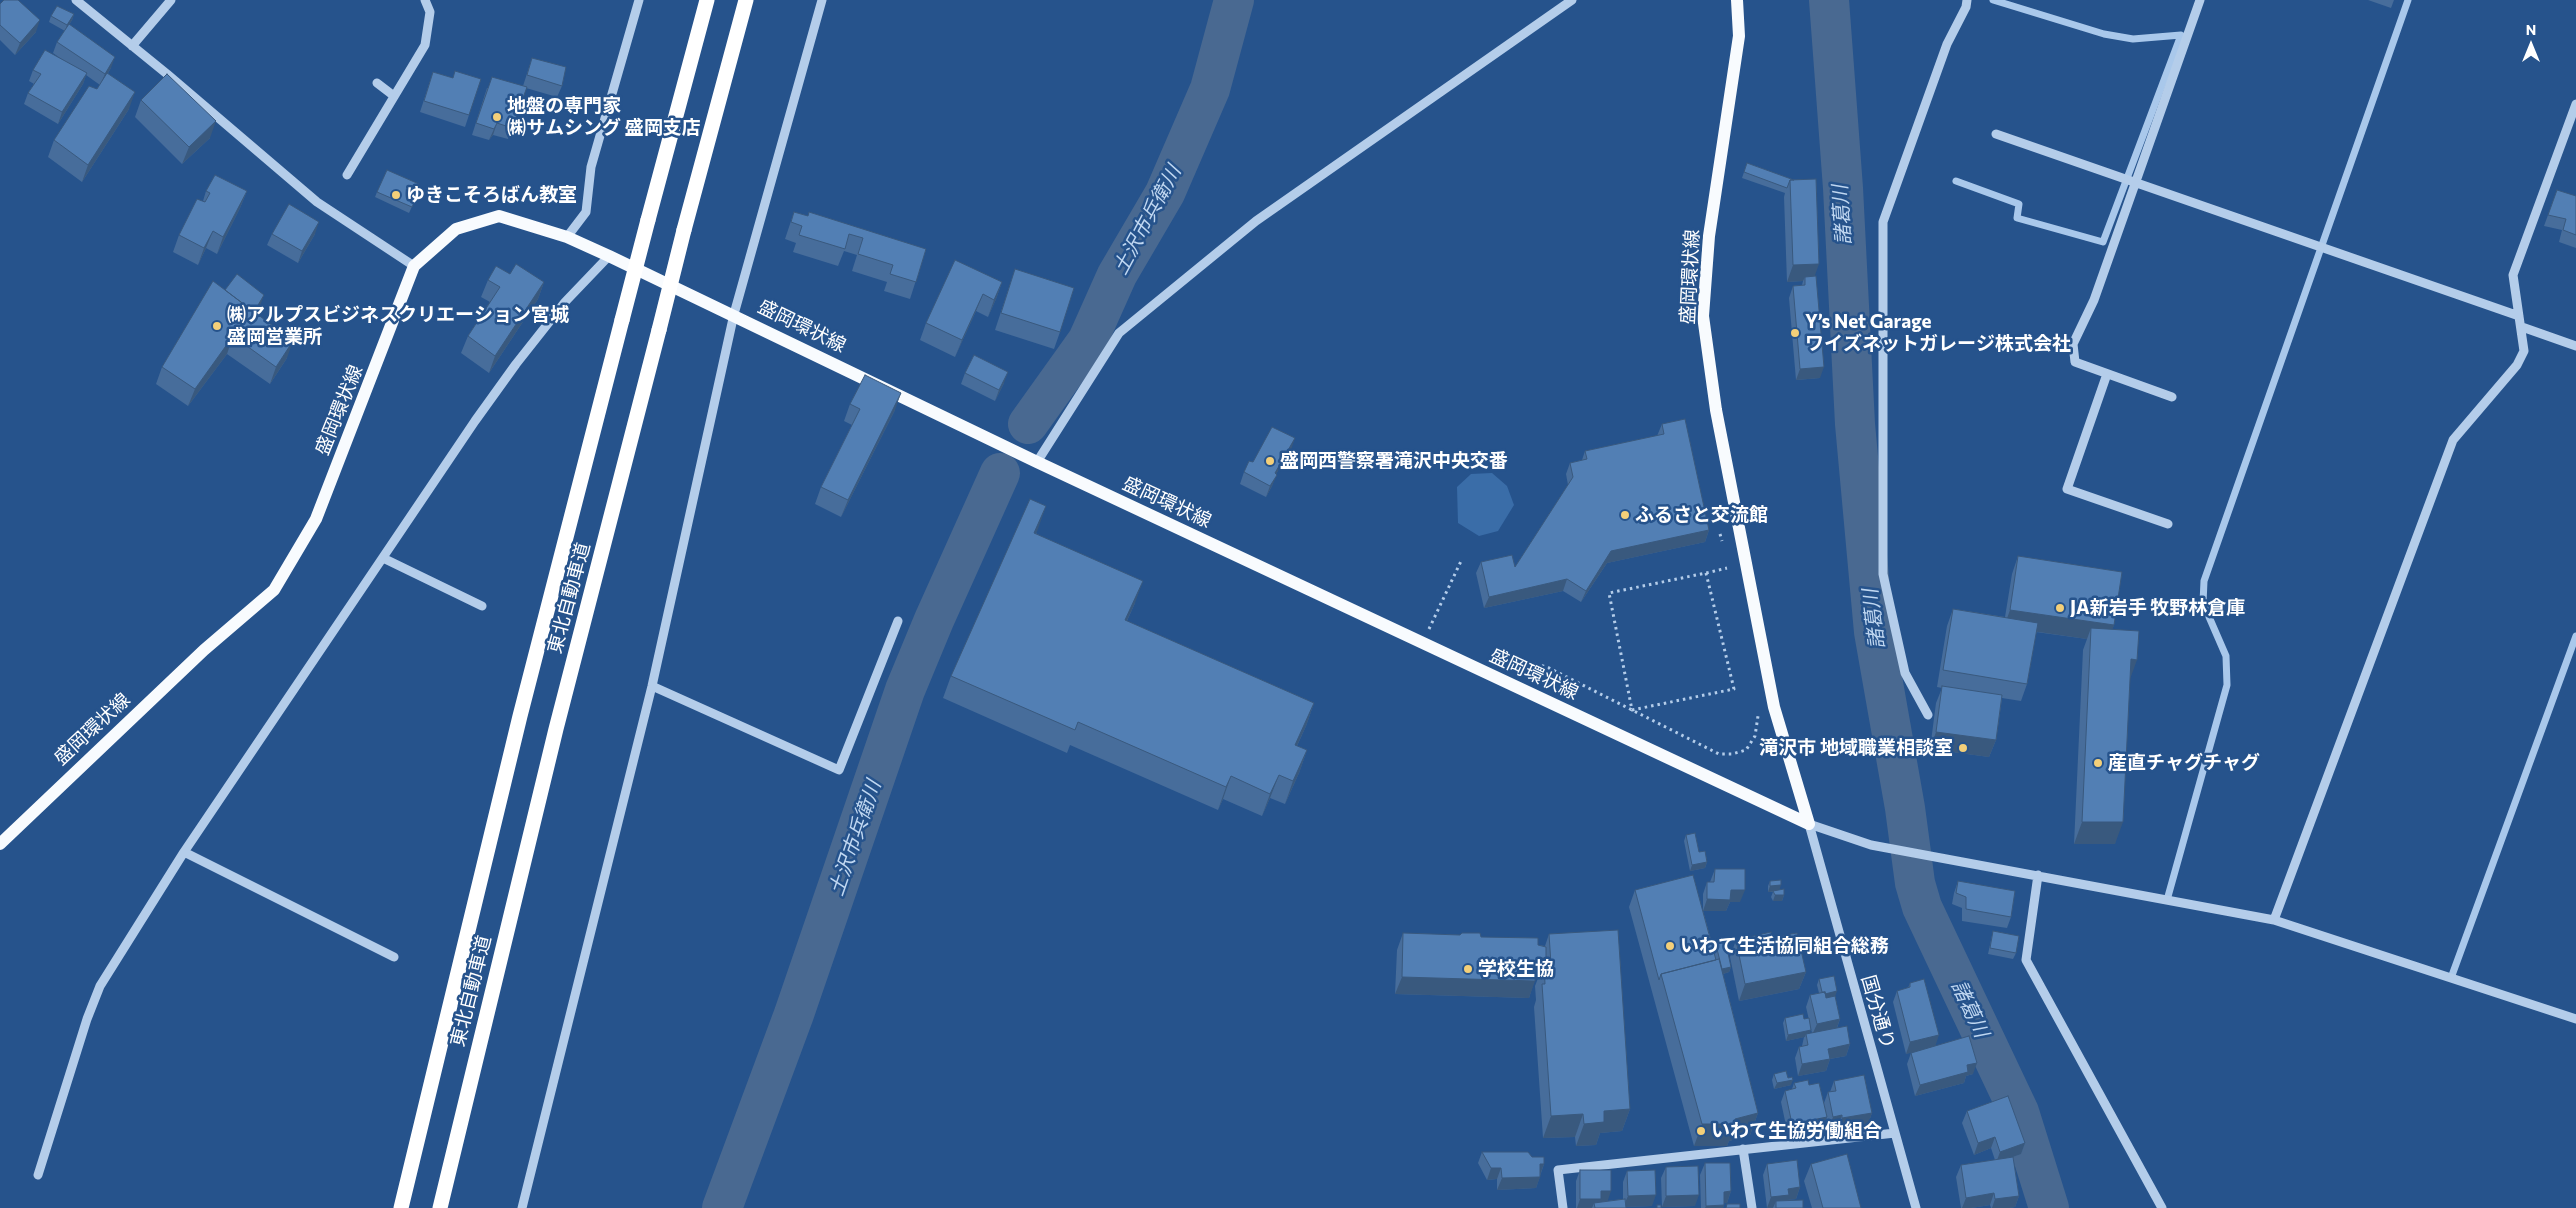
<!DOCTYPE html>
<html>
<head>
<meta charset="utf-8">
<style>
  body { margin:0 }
  #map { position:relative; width:2576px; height:1208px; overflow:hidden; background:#26538c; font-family:Commissioner,sans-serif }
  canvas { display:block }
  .north { position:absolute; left:2506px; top:20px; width:50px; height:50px; -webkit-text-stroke:4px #26538c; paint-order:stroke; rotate:0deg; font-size:14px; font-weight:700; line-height:20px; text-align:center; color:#fff }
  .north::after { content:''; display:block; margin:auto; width:18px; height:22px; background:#fff; clip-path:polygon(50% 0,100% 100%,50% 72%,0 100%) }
</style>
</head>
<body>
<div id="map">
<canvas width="2576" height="1208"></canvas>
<div class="north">N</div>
</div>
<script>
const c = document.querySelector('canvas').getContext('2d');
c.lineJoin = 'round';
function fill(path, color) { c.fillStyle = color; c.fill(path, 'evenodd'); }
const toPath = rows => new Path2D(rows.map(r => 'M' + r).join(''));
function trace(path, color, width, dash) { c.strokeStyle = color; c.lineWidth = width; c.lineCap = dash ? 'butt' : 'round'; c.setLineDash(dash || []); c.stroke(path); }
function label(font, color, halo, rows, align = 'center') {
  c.font = font + ' Commissioner,"Noto Sans JP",sans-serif'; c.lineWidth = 5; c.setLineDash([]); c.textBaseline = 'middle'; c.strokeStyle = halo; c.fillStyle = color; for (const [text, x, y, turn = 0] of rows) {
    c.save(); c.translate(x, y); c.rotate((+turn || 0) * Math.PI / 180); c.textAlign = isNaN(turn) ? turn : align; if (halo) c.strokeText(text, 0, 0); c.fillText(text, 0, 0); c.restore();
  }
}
const green = toPath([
  [1492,473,1507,486,1514,505,1498,531,1479,536,1458,523,1457,487,1471,474]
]);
const stream = toPath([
  [1956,181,2019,204,2017,218,2103,242,2181,35,2133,39,2104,34,1993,0],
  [2167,900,2227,685,2226,656,2203,603,2204,581,2408,0],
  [2451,978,2576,636]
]);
const river = toPath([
  [1829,0,1843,188,1855,424,1874,632,1905,808,1915,883,1922,907,2019,1112,2049,1208],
  [1028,424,1088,340,1117,275,1165,193,1210,89,1234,0],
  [722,1208,794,1014,905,690,934,620,1000,473]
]);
const path = toPath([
  [1720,534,1722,541],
  [1706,573,1734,689,1632,710,1609,593,1706,573,1727,568],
  [1429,629,1462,559],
  [1491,654,1547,667,1719,754,1732,754,1746,750,1755,736,1758,716]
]);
const minor = toPath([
  [76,0,167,74,317,202,414,266],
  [132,46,171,0],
  [377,83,394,96],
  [1996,134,2519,316],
  [347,175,425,45,430,12,425,0],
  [567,237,586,212,591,167,639,0],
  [2522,327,2576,346],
  [2107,374,2067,489,2168,524],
  [2172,397,2075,362,2073,344,2094,300,2200,0],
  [1037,462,1119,333,1256,221,1572,0],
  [383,558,482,606],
  [652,686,839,770,898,621],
  [1928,715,1905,673,1883,574,1883,222,1947,44,1966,7,1967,0],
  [1809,824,1871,845,2274,920,2576,1019],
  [1809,824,1916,1208],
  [2038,875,2026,960,2162,1208],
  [2274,920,2453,440,2517,365,2524,351,2513,275,2576,104],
  [394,957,184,852,475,421,516,364,565,302,609,256],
  [1743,1149,1752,1208],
  [38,1175,87,1019,100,986,184,852],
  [522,1208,652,686,734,314,822,0],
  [1563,1208,1558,1170,1895,1133]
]);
const major = toPath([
  [1737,0,1739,36,1709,236,1703,316,1716,410,1774,707,1809,824],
  [0,844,204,650,274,590,316,519,414,266,456,229,499,216,567,237,609,256,1037,462,1809,824]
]);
const highway = toPath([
  [648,220,707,0],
  [684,230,746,0],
  [401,1208,520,716,622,320],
  [440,1208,556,729,659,330]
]);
const highwayBridge = toPath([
  [622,320,648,220],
  [659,330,684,230]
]);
const wall = toPath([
  [2368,0,2394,0,2391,8],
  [0,4,36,32,15,55,0,40],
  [74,14,72,20,65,31,49,22,51,16],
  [57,42,111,68,108,73,129,109,82,182,48,157,54,140,97,89,100,85,86,75,83,84,58,124,24,104,28,93,34,84,29,81,33,70,64,61,53,53],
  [532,58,562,86,557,97,526,88,508,139,493,135,489,140,472,135,487,88,523,86],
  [433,72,453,78,469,115,465,127,420,112],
  [141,100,210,138,182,164,135,117],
  [1747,163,1794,180,1815,276,1820,378,1796,380,1789,298,1793,286,1802,285,1803,281,1787,282,1784,197,1785,193,1742,178],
  [2557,190,2576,205,2576,248,2559,242,2562,230,2544,226],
  [206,191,247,191,240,208,217,254,206,248,198,265,173,252,179,235,203,201],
  [377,192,417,196,409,213,375,197],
  [794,212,926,249,910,299,884,291,887,282,852,271,857,255,844,251,838,266,793,252,796,243,785,239],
  [272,234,315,234,298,263,267,245],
  [1015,269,1060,332,1054,349,995,330],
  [510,274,544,282,538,299,489,373,461,353,468,336,490,302,481,297,488,280],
  [1002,282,996,299,988,317,976,311,955,357,920,340,926,323],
  [225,290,260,306,256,313,287,358,270,384,227,354,188,406,156,384,162,367],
  [965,373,1004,383,995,401,961,384],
  [850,404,895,410,841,517,815,504,821,487,852,425,844,421],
  [1662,424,1709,530,1705,542,1607,563,1581,602,1563,591,1484,608,1476,573,1481,562,1515,567,1568,485,1566,474,1570,463,1582,460,1585,451,1657,436],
  [1291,450,1276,474,1272,486,1266,497,1240,484,1244,472,1253,462],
  [1038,529,1036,533,1135,603,1127,621,1314,703,1306,726,1297,746,1307,750,1299,773,1285,804,1270,798,1262,816,1223,799,1218,810,1070,745,1067,753,943,698,951,676],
  [2018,556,2114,625,2112,629,2130,679,2115,844,2074,844,2083,650,2087,639,2036,632,2027,684,2021,701,2002,698,1996,740,1989,757,1930,749,1936,703,1942,688,1937,687,1947,626,1953,609,2005,617,2012,574],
  [1686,835,1707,862,1705,868,1690,871,1684,841],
  [1715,869,1740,902,1730,902,1726,911,1703,911,1713,947,1715,941,1731,967,1729,972,1723,974,1758,1113,1750,1135,1729,1141,1727,1146,1694,1146,1629,907,1635,890,1703,910,1703,894,1707,882,1710,882],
  [1770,881,1784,895,1782,901,1773,901,1771,897,1773,892,1768,892,1768,886],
  [1958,881,2011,917,2007,928,1962,921,1962,908,1952,904,1954,893],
  [1993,931,2016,953,2013,959,1988,954],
  [1403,933,1481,937,1545,946,1549,934,1630,1109,1622,1131,1600,1133,1596,1145,1576,1146,1575,1137,1543,1138,1534,1007,1536,1000,1535,986,1542,968,1539,975,1536,975,1529,998,1395,994,1397,950],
  [1773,937,1806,972,1799,989,1739,1001,1730,957,1736,940],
  [1819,979,1835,997,1840,1019,1837,1028,1850,1044,1846,1056,1830,1059,1826,1071,1798,1076,1795,1058,1799,1047,1802,1046,1804,1037,1786,1041,1783,1023,1785,1018,1804,1019,1810,1033,1812,1033,1806,1007,1810,995,1819,993,1817,985],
  [1910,983,1935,1046,1973,1074,1966,1076,1964,1083,1915,1096,1907,1064,1911,1053,1912,1052,1906,1054,1893,1002,1897,991,1908,988],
  [1774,1074,1791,1085,1774,1089,1772,1080],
  [1834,1081,1872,1113,1868,1124,1838,1130,1838,1126,1829,1128,1826,1117,1822,1128,1788,1135,1781,1102,1785,1091,1792,1089,1794,1083,1809,1085,1824,1103,1828,1092,1830,1092],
  [1967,1111,2025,1143,2021,1154,2013,1157,2019,1196,2015,1207,2009,1208,1991,1208,1990,1205,1971,1208,1961,1208,1956,1177,1961,1165,1995,1160,1991,1148,1974,1155,1962,1123],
  [1482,1152,1532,1157,1544,1164,1536,1188,1497,1190,1497,1179,1487,1180,1478,1163],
  [1705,1163,1731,1191,1727,1203,1724,1203,1723,1208,1701,1208,1700,1175],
  [1767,1164,1800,1187,1796,1199,1787,1200,1803,1208,1767,1208,1763,1175],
  [1811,1164,1861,1208,1812,1208,1804,1181],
  [1666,1167,1695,1206,1662,1207,1661,1178],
  [1580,1170,1608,1201,1623,1199,1623,1182,1627,1171,1652,1206,1626,1207,1626,1208,1576,1208,1576,1181]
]);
const shadedWall = toPath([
  [74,14,72,20,65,31,67,25],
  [40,20,36,32,15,55,20,43],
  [115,57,111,68,100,85,105,74],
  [87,73,83,84,58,124,62,112],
  [135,92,129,109,82,182,88,165],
  [216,121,210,138,182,164,189,147],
  [497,123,493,135,489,140,494,129],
  [247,191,240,208,217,254,223,237],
  [319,222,315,234,298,263,302,251],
  [213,231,206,248,198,265,204,248],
  [1819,264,1813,281,1805,277,1803,281,1787,282,1793,265],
  [544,282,538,299,489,373,495,356],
  [1002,282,996,299,988,317,994,300],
  [983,294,976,311,955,357,962,340],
  [264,295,260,306,249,324,253,313],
  [233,336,227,354,188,406,195,389],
  [293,341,287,358,270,384,276,367],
  [1824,367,1820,378,1796,380,1800,369],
  [1008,372,1004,383,995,401,999,390],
  [901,393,895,410,841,517,848,500],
  [1295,438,1291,450,1270,484,1275,473],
  [1277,475,1272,486,1266,497,1270,486],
  [1046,506,1038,529,1026,555,1034,533],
  [1709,530,1705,542,1607,563,1581,602,1586,591,1611,551],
  [1567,579,1563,591,1484,608,1489,597],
  [1143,581,1135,603,1117,642,1125,620],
  [2010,610,2114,625,2108,642,2091,628,2087,639,2004,627],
  [2131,659,2137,660,2129,682],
  [1314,703,1306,726,1287,767,1295,745],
  [1936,732,1996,740,1989,757,1930,749],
  [1307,750,1299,773,1285,804,1293,781],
  [1279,775,1270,798,1262,816,1270,794],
  [1231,776,1223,799,1218,810,1226,787],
  [2082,822,2123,822,2115,844,2074,844],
  [1707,862,1705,868,1690,871,1692,865],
  [1781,885,1779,891,1768,892,1770,886],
  [1731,890,1745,890,1740,902,1730,902,1726,911,1703,911,1707,899],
  [1775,895,1784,895,1782,901,1773,901],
  [1537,958,1546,958,1539,975,1531,975],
  [1731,967,1729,972,1720,975,1722,969],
  [1806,972,1799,989,1739,1001,1745,984],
  [1402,977,1535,981,1529,998,1395,994],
  [1837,991,1835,997,1820,1000,1822,994],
  [1840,1019,1836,1030,1812,1035,1817,1024],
  [1811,1030,1809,1036,1806,1034,1805,1037,1786,1041,1788,1035],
  [1939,1035,1935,1047,1906,1054,1910,1042],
  [1850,1044,1846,1056,1824,1060,1828,1049],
  [1830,1059,1826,1071,1798,1076,1802,1064],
  [1977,1063,1973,1074,1966,1076,1964,1083,1915,1096,1920,1085,1967,1065],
  [1793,1080,1791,1085,1774,1089,1777,1083],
  [1630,1109,1622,1131,1600,1133,1596,1145,1576,1146,1584,1124,1604,1111],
  [1758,1113,1750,1135,1729,1141,1727,1146,1694,1146,1702,1124,1735,1119],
  [1872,1113,1868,1124,1838,1130,1842,1118],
  [1583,1114,1575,1137,1543,1138,1551,1116],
  [1842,1115,1838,1126,1829,1128,1833,1117],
  [1827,1117,1822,1128,1788,1135,1792,1124],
  [1995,1137,1991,1148,1974,1155,1978,1143],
  [2025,1143,2021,1154,1996,1163,2000,1152],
  [1540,1164,1544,1164,1540,1175],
  [1491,1168,1501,1168,1497,1179,1487,1180],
  [1540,1177,1536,1188,1497,1190,1502,1178],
  [1800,1187,1796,1199,1787,1200,1784,1207,1776,1201,1773,1208,1767,1208,1771,1197,1788,1189],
  [1601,1191,1611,1191,1607,1203,1594,1203,1592,1208,1577,1208,1580,1199],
  [1731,1191,1727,1203,1720,1203,1724,1192],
  [1994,1193,1990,1205,1971,1208,1962,1208,1966,1198],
  [1656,1195,1652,1206,1623,1207,1628,1196],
  [1699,1195,1695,1206,1662,1207,1666,1196],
  [2019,1196,2015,1207,2009,1208,1992,1208,1995,1199],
  [1724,1205,1723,1208,1705,1208,1706,1206]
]);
const building = toPath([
  [4,0,18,0,40,20,20,43,0,25,0,4,4,0],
  [57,6,74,14,67,25,51,16,57,6],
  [69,24,115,57,105,74,57,42,69,24],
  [45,50,87,73,62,112,28,93,41,74,33,70,45,50],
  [532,58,566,67,562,86,527,75,532,58],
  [455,71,481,79,469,115,424,101,433,72,453,78,455,71],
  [107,73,135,92,88,165,54,140,89,86,97,89,107,73],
  [167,74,216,121,189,147,141,100,167,74],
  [492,77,527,87,512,128,497,123,494,129,476,123,492,77],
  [1747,163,1794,180,1790,180,1787,188,1744,172,1747,163],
  [387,170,419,184,417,188,420,190,412,207,377,192,387,170],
  [215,175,247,191,223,237,213,231,204,248,179,235,197,199,205,202,210,193,206,191,215,175],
  [1816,179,1819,264,1793,265,1790,180,1816,179],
  [2557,190,2576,196,2576,235,2563,230,2566,219,2548,215,2557,190],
  [289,204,319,222,302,251,272,234,289,204],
  [794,212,808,216,809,212,926,249,916,282,890,274,893,265,858,254,863,238,849,234,845,249,799,235,802,226,791,222,794,212],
  [955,260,1002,282,994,300,983,294,962,340,926,323,955,260],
  [516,264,544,282,495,356,468,336,500,287,488,280,496,266,510,274,516,264],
  [1015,269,1074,288,1060,332,1001,313,1015,269],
  [237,274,264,295,254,312,225,290,237,274],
  [1816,276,1824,367,1800,369,1793,286,1805,285,1805,277,1816,276],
  [213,281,293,341,276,367,233,336,195,389,162,367,213,281],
  [974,355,1008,372,999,390,965,373,974,355],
  [865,375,901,393,848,500,821,487,860,409,850,404,865,375],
  [1685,419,1709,530,1611,551,1586,591,1567,579,1489,597,1481,562,1512,555,1515,567,1573,477,1570,463,1587,459,1585,451,1664,434,1662,424,1685,419],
  [1272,427,1295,438,1275,473,1277,475,1270,486,1244,472,1249,461,1253,462,1272,427],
  [1030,499,1046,506,1034,533,1143,581,1125,620,1314,703,1295,745,1307,750,1293,781,1279,775,1270,794,1231,776,1226,787,1078,722,1075,730,951,676,1030,499],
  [2018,556,2122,572,2114,625,2010,610,2018,556],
  [1953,609,2038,623,2027,684,1943,670,1953,609],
  [2091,628,2139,631,2137,660,2131,659,2123,822,2082,822,2091,628],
  [1942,686,2002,695,1996,740,1936,732,1942,686],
  [1695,833,1699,852,1705,851,1707,862,1692,865,1686,835,1695,833],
  [1715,869,1745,869,1745,890,1731,890,1730,900,1707,899,1707,882,1714,882,1715,869],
  [1693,875,1716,960,1661,974,1659,980,1635,890,1693,875],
  [1781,880,1781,885,1770,886,1770,881,1781,880],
  [1958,881,2015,891,2011,917,1966,909,1966,897,1956,893,1958,881],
  [1784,889,1784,895,1775,895,1773,891,1784,889],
  [1618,930,1630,1109,1604,1111,1604,1122,1584,1124,1583,1114,1551,1116,1542,984,1545,984,1544,964,1551,964,1549,934,1618,930],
  [1993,931,2019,936,2016,953,1990,948,1993,931],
  [1771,932,1773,937,1797,933,1806,972,1745,984,1736,940,1771,932],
  [1403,933,1460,935,1462,933,1480,933,1481,937,1538,938,1538,945,1546,947,1546,958,1537,958,1536,960,1535,981,1402,977,1403,933],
  [1725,939,1731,967,1722,969,1715,941,1725,939],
  [1719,959,1758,1113,1735,1119,1735,1124,1702,1124,1661,974,1719,959],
  [1834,976,1837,991,1825,994,1825,992,1822,992,1819,979,1834,976],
  [1924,979,1939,1035,1910,1042,1897,991,1910,987,1910,983,1924,979],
  [1825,992,1826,998,1835,996,1840,1019,1817,1024,1810,995,1825,992],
  [1803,1014,1804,1019,1809,1018,1811,1030,1788,1035,1785,1018,1803,1014],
  [1847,1026,1850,1044,1828,1049,1830,1059,1802,1064,1799,1047,1808,1045,1806,1034,1847,1026],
  [1969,1036,1977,1063,1967,1065,1968,1072,1920,1085,1911,1053,1969,1036],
  [1786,1071,1788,1078,1792,1077,1793,1080,1777,1083,1774,1074,1786,1071],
  [1864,1075,1872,1113,1842,1118,1842,1115,1833,1117,1828,1092,1836,1091,1834,1081,1864,1075],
  [1808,1080,1809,1085,1819,1083,1827,1117,1792,1124,1785,1091,1796,1088,1794,1083,1808,1080],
  [2008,1096,2025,1143,2000,1152,1995,1137,1978,1143,1967,1111,2008,1096],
  [1482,1152,1528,1152,1532,1157,1544,1157,1544,1164,1540,1164,1540,1177,1502,1178,1501,1168,1491,1168,1482,1152],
  [1847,1154,1861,1208,1823,1208,1811,1164,1847,1154],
  [2013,1157,2019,1196,1995,1199,1994,1193,1966,1198,1961,1165,2013,1157],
  [1797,1160,1800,1187,1788,1189,1789,1195,1771,1197,1767,1164,1797,1160],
  [1705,1163,1730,1163,1731,1191,1724,1192,1724,1205,1706,1206,1705,1163],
  [1698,1166,1699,1195,1666,1196,1666,1167,1698,1166],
  [1580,1170,1611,1170,1611,1191,1601,1191,1601,1199,1580,1199,1580,1170],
  [1655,1170,1656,1195,1628,1196,1627,1171,1655,1170],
  [1625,1199,1626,1208,1595,1208,1594,1203,1625,1199],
  [1803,1200,1803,1208,1776,1208,1776,1201,1803,1200],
  [1727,1204,1740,1204,1740,1208,1726,1208,1727,1204],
  [1657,1205,1661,1205,1661,1208,1657,1208,1657,1205]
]);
const markers = [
  [497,117,5,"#f3cf79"],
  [396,195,5,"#f3cf79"],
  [217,326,5,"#f3cf79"],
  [1795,333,5,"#f3cf79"],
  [1270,461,5,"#f3cf79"],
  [1625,515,5,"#f3cf79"],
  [2060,608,5,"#f3cf79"],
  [1963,748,5,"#f3cf79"],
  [2098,763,5,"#f3cf79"],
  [1670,946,5,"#f3cf79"],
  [1468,969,5,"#f3cf79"],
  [1701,1131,5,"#f3cf79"]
];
const poiNames = [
  ["地盤の専門家",507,106],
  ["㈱サムシング 盛岡支店",507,128],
  ["ゆきこそろばん教室",406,195],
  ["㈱アルプスビジネスクリエーション宮城",227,315],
  ["盛岡営業所",227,337],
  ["Y’s Net Garage",1805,322],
  ["ワイズネットガレージ株式会社",1805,344],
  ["盛岡西警察署滝沢中央交番",1280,461],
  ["ふるさと交流館",1635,515],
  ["JA新岩手 牧野林倉庫",2070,608],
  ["滝沢市 地域職業相談室",1953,748,"right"],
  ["産直チャグチャグ",2108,763],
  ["いわて生活協同組合総務",1680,946],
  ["学校生協",1478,969],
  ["いわて生協労働組合",1711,1131]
];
const streetNames = [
  ["盛岡環状線",1690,277,-87],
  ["盛岡環状線",802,326,26],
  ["盛岡環状線",339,410,-68],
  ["盛岡環状線",1167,502,25],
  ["東北自動車道",569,598,-75],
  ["盛岡環状線",1534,674,25],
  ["盛岡環状線",92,729,-43],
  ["東北自動車道",471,991,-76],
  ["国分通り",1878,1012,74]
];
const waterNames = [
  ["諸葛川",1842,215,-94],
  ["土沢市兵衛川",1147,220,-62],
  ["諸葛川",1874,619,-97],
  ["土沢市兵衛川",855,838,-71],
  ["諸葛川",1970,1009,65]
];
fill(green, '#3a6da8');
trace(stream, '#a9c8eb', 7);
trace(river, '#496991', 40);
trace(path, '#b4cdea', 3, [2.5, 4]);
trace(minor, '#b4cdea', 9);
trace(major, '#f8fbfe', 12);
trace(highway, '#fff', 15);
trace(highwayBridge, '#fff', 15);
fill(wall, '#476d9b');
fill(shadedWall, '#39597e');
fill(building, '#527fb4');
trace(building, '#39597e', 1);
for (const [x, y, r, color] of markers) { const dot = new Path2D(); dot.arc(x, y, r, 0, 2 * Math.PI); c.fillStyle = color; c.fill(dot); trace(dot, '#26538c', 2); }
label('bold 19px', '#fff', '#26538c', poiNames, 'left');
label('19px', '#fff', '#26538c', streetNames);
label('italic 20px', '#c0d7f1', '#26538c', waterNames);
</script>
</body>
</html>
